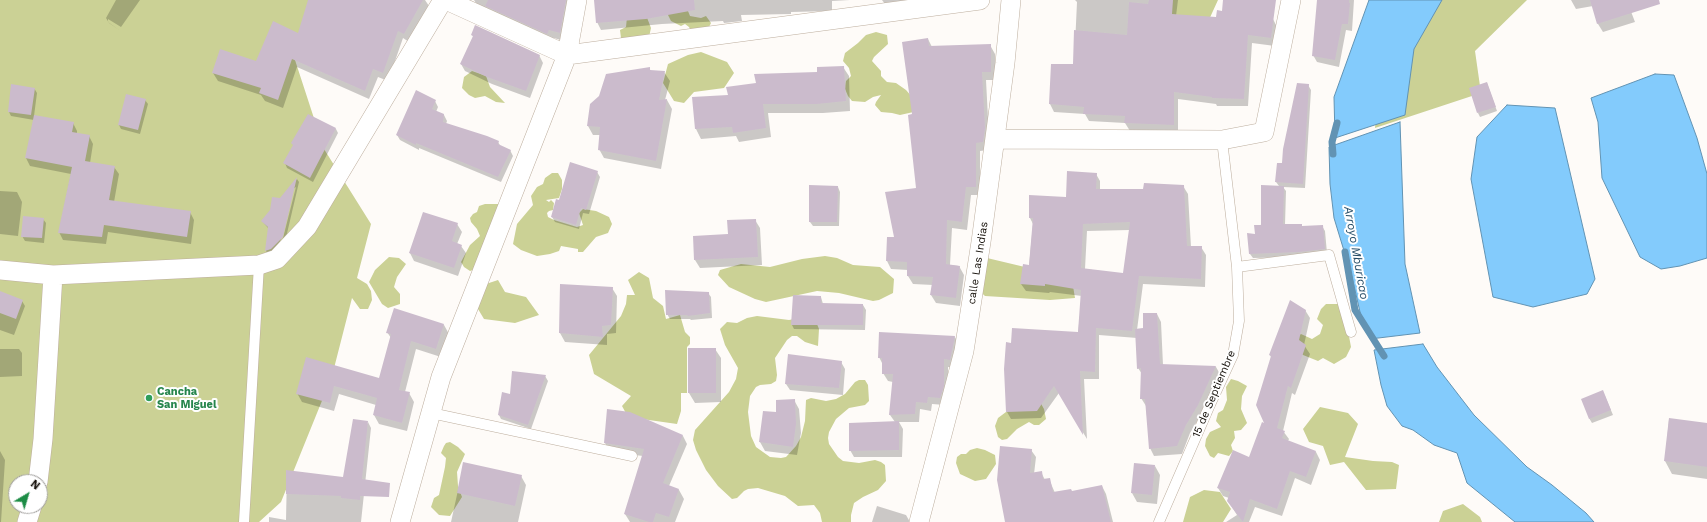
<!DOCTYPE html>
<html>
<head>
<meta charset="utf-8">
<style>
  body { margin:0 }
  #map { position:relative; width:1707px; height:522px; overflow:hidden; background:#fefbf8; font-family:"Work Sans",sans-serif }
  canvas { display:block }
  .north { position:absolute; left:8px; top:474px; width:40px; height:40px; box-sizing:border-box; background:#fff; border:1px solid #a19f9d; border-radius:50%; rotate:38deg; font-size:11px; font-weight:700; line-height:16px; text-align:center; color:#140f09 }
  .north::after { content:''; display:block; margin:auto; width:14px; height:18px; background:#1c8c45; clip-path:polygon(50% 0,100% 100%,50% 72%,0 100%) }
</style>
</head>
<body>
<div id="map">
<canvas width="1707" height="522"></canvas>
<div class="north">N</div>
</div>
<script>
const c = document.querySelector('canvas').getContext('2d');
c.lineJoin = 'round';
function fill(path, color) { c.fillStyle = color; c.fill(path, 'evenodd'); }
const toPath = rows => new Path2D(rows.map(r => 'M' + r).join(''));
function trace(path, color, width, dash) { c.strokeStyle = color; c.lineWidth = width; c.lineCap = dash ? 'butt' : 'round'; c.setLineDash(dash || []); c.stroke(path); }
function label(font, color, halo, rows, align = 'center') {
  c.font = font + ' "Work Sans",sans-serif'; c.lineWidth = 4; c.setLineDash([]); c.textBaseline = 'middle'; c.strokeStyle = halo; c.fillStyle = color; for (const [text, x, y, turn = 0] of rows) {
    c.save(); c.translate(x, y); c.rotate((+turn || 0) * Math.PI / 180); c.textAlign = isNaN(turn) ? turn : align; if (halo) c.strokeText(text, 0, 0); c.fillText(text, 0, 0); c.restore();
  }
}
const green = toPath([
  [0,0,322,0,295,60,324,149,371,224,357,278,367,284,371,291,372,300,368,309,360,309,352,298,332,376,281,502,259,522,0,522],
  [16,482,40,482,40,506,16,506],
  [1159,0,1218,0,1207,24,1173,43],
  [1436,0,1527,0,1475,51,1481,93,1375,128,1378,92],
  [684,1,690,16,701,18,706,16,711,23,709,27,692,33,689,27,685,24,681,26,671,21,667,13],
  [646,15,651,28,649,37,630,43,621,38,620,30,626,27,627,17],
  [876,32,887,35,888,44,874,57,872,61,881,71,881,76,887,82,896,83,906,90,913,98,918,111,900,115,892,113,881,112,875,105,876,102,881,95,873,97,865,102,852,101,848,96,845,89,846,81,851,76,849,68,843,61,845,53,858,43,866,35],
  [701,52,727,62,734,73,724,88,694,92,684,103,674,101,663,83,668,64,688,55],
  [472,71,486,76,490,87,505,103,496,102,485,96,475,98,469,95,462,88,464,77],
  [552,173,558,173,562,180,562,189,559,198,546,200,549,202,551,200,554,203,553,210,549,211,547,213,548,217,554,220,577,227,583,225,579,213,583,209,596,211,609,217,612,224,608,233,596,237,583,252,578,252,578,249,561,246,559,251,550,254,537,256,521,250,513,244,517,224,533,205,531,196,537,187,543,184,545,178],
  [485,204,498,204,503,205,476,269,470,271,464,267,461,262,470,245,480,236,477,229,471,222,470,218,473,214,477,212,479,206],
  [825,256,837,258,853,265,880,267,894,279,893,293,879,300,873,301,839,293,817,291,766,302,755,299,729,287,718,275,720,270,741,264,770,267,802,259],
  [389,257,399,258,406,264,397,277,394,287,400,294,400,304,388,308,382,304,369,282,375,270],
  [987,258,1029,268,1072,280,1075,298,1050,300,985,296,976,288],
  [639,272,649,278,653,298,663,306,666,319,680,315,685,332,690,337,690,344,687,347,687,393,681,393,681,411,677,424,628,417,622,406,631,396,594,374,589,355,621,316,626,304,627,295,635,295,628,280],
  [498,280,505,292,526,297,539,315,515,323,484,319,475,304,483,285],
  [1326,304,1343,304,1351,347,1346,357,1334,364,1323,358,1318,361,1303,355,1290,343,1293,338,1301,334,1312,339,1320,334,1323,325,1317,319,1321,309],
  [757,316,789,320,794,319,817,324,819,329,818,346,805,342,797,336,792,336,787,340,775,358,777,375,776,381,771,384,760,385,756,387,750,396,748,412,751,436,756,447,770,457,781,458,786,457,796,446,801,437,805,421,806,400,811,398,826,401,836,399,845,394,855,382,859,380,865,380,868,385,869,401,865,405,849,408,836,419,829,432,828,438,829,444,838,457,843,461,859,463,875,460,881,462,885,465,886,481,878,490,863,497,854,503,851,515,851,522,822,522,820,513,814,505,798,506,785,496,758,488,748,489,744,491,737,498,732,499,718,486,706,470,696,450,693,440,695,430,729,392,736,379,738,368,725,345,720,329,727,322,737,323,747,318],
  [1231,379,1238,381,1247,386,1242,396,1241,409,1247,423,1241,430,1234,431,1235,438,1231,445,1233,451,1229,456,1218,453,1214,458,1210,456,1205,446,1206,439,1210,432,1221,427,1216,421,1218,413,1223,410,1227,400,1226,387],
  [1039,400,1044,409,1046,419,1039,425,1034,425,1029,422,1017,429,1007,439,1002,440,998,437,995,426,998,418,1006,412],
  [1320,407,1348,413,1358,424,1345,457,1373,461,1392,462,1399,465,1396,489,1366,490,1344,462,1330,465,1323,446,1309,442,1303,429],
  [450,442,458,447,465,454,457,472,458,486,462,497,450,516,439,515,431,507,434,498,439,495,445,467,446,458,441,453,444,446,446,443],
  [977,448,985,450,995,455,996,464,986,479,975,481,960,474,956,463,957,457,961,454,966,454,970,450],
  [1204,490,1220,492,1231,509,1223,522,1183,522,1190,497],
  [1463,504,1480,517,1482,522,1439,522,1443,511]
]);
const water = toPath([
  [1369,0,1442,0,1414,49,1405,115,1335,138,1334,97,1369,0],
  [1655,74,1674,75,1697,138,1707,174,1707,258,1680,266,1661,269,1640,257,1602,178,1598,122,1591,98,1655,74],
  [1507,105,1555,108,1595,279,1587,294,1533,307,1493,297,1471,179,1477,137,1507,105],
  [1400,122,1405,264,1420,333,1370,339,1360,312,1352,277,1334,218,1330,184,1329,147,1400,122],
  [1423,344,1437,367,1474,415,1527,467,1552,485,1586,513,1594,522,1515,522,1467,483,1457,453,1434,445,1413,430,1402,426,1387,406,1381,385,1374,350,1423,344]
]);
const shadow = toPath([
  [116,0,140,0,121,27,108,19,108,22,119,30,109,23,106,18],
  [309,0,425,0,429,6,409,42,403,38,388,81,378,77,369,99,297,67,283,108,265,101,261,95,218,81,213,73,256,62,299,35],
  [474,0,575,0,564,41,554,38,552,42,479,8],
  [595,0,850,0,832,1,832,11,791,12,791,14,741,15,742,21,724,23,723,21,662,24,601,30,597,22],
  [882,0,916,0,885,4],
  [1075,0,1178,0,1176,16,1217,18,1223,12,1224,0,1271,0,1273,19,1277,27,1275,46,1252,43,1248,106,1217,106,1216,104,1178,99,1178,132,1130,131,1125,123,1089,121,1085,114,1054,112,1050,104,1074,66,1077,2],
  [1323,0,1354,0,1352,31,1346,30,1339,67,1317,62,1313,55],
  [1571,0,1635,0,1627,1,1635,22,1603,32,1598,24,1593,6,1576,9],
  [472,35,539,55,543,63,530,98,492,84,465,71,461,64,474,38],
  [928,39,932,47,990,45,995,54,996,80,986,80,989,137,988,150,980,151,980,195,971,195,967,230,952,228,950,265,959,266,964,275,960,306,936,303,931,295,933,285,913,284,908,276,908,270,891,269,887,261,917,188,914,115],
  [843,67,849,76,850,111,823,113,768,113,771,137,739,142,736,136,701,139,696,129,693,98,729,96],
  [649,68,651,71,664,72,670,81,665,100,667,100,672,109,661,169,604,158,599,149,600,135,593,135,588,126],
  [1487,83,1497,111,1480,117,1478,113],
  [1308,85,1311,90,1305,188,1283,187,1286,191,1285,225,1302,227,1322,226,1325,231,1327,253,1302,257,1253,258,1250,254,1256,235,1279,186,1276,182],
  [34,88,37,93,34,116,73,123,77,131,77,134,89,136,93,144,90,163,114,167,119,174,114,202,190,212,194,220,191,244,108,232,106,244,63,240,59,232,71,174,30,166,26,158,34,120,11,116,9,112],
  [145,100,148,104,140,134,121,129,119,125],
  [435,101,438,107,436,112,444,115,447,121,446,124,498,142,501,147,510,150,513,156,501,182,419,148,419,150,400,140,397,135],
  [309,115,336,129,338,133,313,182,287,168,285,163,294,146,292,143],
  [597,172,600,177,589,214,583,213,579,229,555,222,552,217,559,201],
  [1096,174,1100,181,1100,190,1144,190,1183,186,1188,194,1191,247,1201,247,1206,255,1205,287,1143,284,1137,330,1144,329,1157,314,1161,322,1163,365,1216,367,1220,374,1202,413,1190,433,1182,454,1154,456,1150,448,1146,406,1141,398,1142,374,1138,368,1137,338,1099,335,1099,379,1084,379,1087,439,1059,393,1041,418,1011,419,1007,412,1012,344,1078,333,1082,296,1050,292,1049,293,1026,291,1021,284,1029,266,1033,224,1030,218,1030,196,1066,198],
  [1130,230,1124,274,1085,269,1087,231],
  [297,179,299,182,285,242,269,256,266,251,269,229,262,221],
  [296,187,282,242,280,242,293,189],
  [838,187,840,192,839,226,813,226,810,222],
  [0,191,17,192,22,202,18,236,0,234],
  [43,219,46,223,44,243,25,241,22,236],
  [755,220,760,228,762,265,700,268,695,260,729,235],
  [457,224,462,232,457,244,461,246,466,253,458,276,414,261,410,253],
  [561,285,612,288,617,296,616,333,607,334,607,345,565,342,560,333],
  [708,293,711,297,712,318,691,320,690,319,670,319,667,314],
  [0,295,22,301,25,306,14,335,0,330],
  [821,297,823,304,863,305,866,310,865,330,794,329,792,325],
  [1305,310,1310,318,1304,345,1310,354,1295,395,1292,393,1283,431,1289,439,1288,441,1316,452,1320,460,1311,485,1295,478,1282,516,1255,507,1249,522,1226,522,1237,515,1228,501,1229,498,1223,496,1218,488,1250,459,1265,424,1271,357,1270,355],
  [444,325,449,334,441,357,416,349,405,392,409,393,414,402,407,431,379,424,374,415,376,405,339,394,334,411,302,402,297,393,307,358,380,379,391,338,387,332],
  [955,337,959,345,954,367,948,367,948,394,945,405,932,404,931,411,920,409,919,422,899,422,903,429,902,457,854,457,850,450,895,422,890,415,893,382,888,381,883,373,883,365,879,357],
  [0,349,19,349,22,353,22,376,0,377],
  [689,349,715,349,721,358,721,402,695,403,689,393],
  [841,362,845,369,843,395,790,390,786,384],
  [545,376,548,381,531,429,501,419,499,415,511,395],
  [1605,396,1613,415,1592,423,1589,418],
  [794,400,799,409,801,433,797,455,765,451,760,442,777,413],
  [1669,419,1707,424,1707,479,1672,474,1665,461],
  [368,422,371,428,361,522,269,522,269,517,286,520,287,471,344,478],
  [683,436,687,444,669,486,679,490,684,499,675,522,630,522,625,514,643,456,610,452,605,443],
  [1031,450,1036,457,1034,474,1041,472,1045,480,1049,479,1055,493,1072,492,1102,486,1106,494,1113,522,1006,522],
  [0,451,5,460,1,522,0,522],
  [464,463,521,476,526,485,518,522,451,522],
  [1155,466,1160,475,1157,504,1137,502,1132,493],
  [877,506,906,515,910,522,872,522]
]);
const stream = toPath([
  [1333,154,1332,142,1337,123],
  [1345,252,1355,310,1384,356]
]);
const building = toPath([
  [308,0,423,0,404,34,398,31,383,73,373,69,365,91,292,59,278,100,259,93,261,88,212,73,220,49,256,61,273,21,298,33],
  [488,0,566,0,560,33,549,30,547,34,485,6],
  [594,0,694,0,695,10,646,19,596,23],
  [1149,0,1173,0,1172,14,1216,17,1217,10,1222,11,1223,0,1276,0,1271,38,1248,35,1244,99,1212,98,1212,97,1174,92,1174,125,1124,123,1125,116,1083,114,1084,107,1049,104,1051,64,1073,64,1074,30,1127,35,1129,2,1148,4],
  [1317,0,1349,0,1349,3,1350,3,1348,24,1342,24,1335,60,1312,56],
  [1590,0,1659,0,1660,4,1597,24],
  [475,25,540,55,526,91,487,77,460,64,473,36,471,35],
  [928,38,929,46,991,44,991,72,982,72,985,128,983,142,976,143,976,187,966,187,962,222,947,220,946,264,960,266,956,298,930,295,933,277,907,276,907,262,886,261,887,237,894,237,885,192,916,188,908,115,912,114,902,42],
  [844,66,846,101,817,104,763,104,766,128,733,133,732,127,695,129,692,97,728,95,726,87,756,83,754,74,817,72,817,67],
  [650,67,650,70,665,71,659,100,667,99,656,161,598,150,600,127,587,126,590,104,599,96,606,74],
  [1487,82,1496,107,1477,113,1469,88],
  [1297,83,1309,84,1303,184,1275,182,1277,163,1282,163,1283,149],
  [11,84,35,88,31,115,8,112],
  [416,90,436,100,432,109,444,114,443,122,487,136,499,141,498,144,511,150,498,177,416,143,416,145,396,135],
  [126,94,146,99,138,130,118,125],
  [308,114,336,128,310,178,283,163,293,145,291,143],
  [34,115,74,122,72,132,90,135,85,161,115,166,109,200,191,211,187,237,104,225,102,237,58,233,72,167,25,158],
  [570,162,598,171,586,210,581,208,576,225,551,217,556,199,559,200],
  [1067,171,1097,173,1096,189,1143,189,1144,183,1184,185,1187,246,1202,246,1201,279,1139,276,1132,331,1096,328,1095,372,1080,371,1083,435,1054,386,1037,411,1006,412,1004,369,1006,342,1011,343,1012,328,1078,332,1081,290,1045,284,1045,286,1020,284,1023,264,1029,265,1033,218,1029,218,1029,195,1066,197],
  [1130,222,1123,273,1081,268,1083,224],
  [297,177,283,237,271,249,265,251,268,227,261,221,270,210,272,197,280,198],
  [809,185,838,186,837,222,809,222],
  [1261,185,1284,186,1283,224,1302,224,1302,226,1323,225,1325,249,1299,252,1249,254,1247,233,1255,234,1254,225,1261,225],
  [423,212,458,223,452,241,462,245,454,268,409,253],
  [23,216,44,218,42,238,21,237],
  [756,219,758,257,694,260,693,236,728,234,727,220],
  [560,284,613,287,611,325,602,326,603,337,559,333],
  [665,290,709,292,710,313,688,316,687,315,666,315],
  [0,291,23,300,16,319,0,313],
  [793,295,821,296,821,303,863,304,863,325,791,325],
  [1290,300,1306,310,1299,340,1306,345,1291,388,1288,386,1277,428,1285,431,1282,438,1316,451,1306,477,1290,471,1277,509,1250,499,1243,522,1227,501,1230,492,1217,488,1233,450,1249,457,1262,422,1264,423,1256,405,1271,356,1269,355],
  [394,308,444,324,436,349,411,341,399,390,410,392,402,423,373,415,377,398,334,386,330,403,296,394,306,357,379,378,391,334,386,333],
  [1143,313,1157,313,1160,364,1216,366,1198,405,1186,425,1177,446,1149,449,1145,399,1140,399,1141,368,1137,369,1135,329,1143,328],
  [879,332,955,336,950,360,944,359,944,386,940,398,928,397,927,403,916,402,915,414,889,415,893,374,882,374,882,358,878,358],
  [688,348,716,348,716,393,688,393],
  [788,354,842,361,839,388,785,384],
  [512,371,546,375,528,425,498,415,502,392,510,394],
  [1603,390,1611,410,1589,419,1581,399],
  [795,399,796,424,793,447,759,442,763,411,776,412,776,400],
  [607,409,630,412,683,435,663,483,679,489,669,517,656,513,653,522,649,522,624,514,644,449,604,443],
  [1669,418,1707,423,1707,467,1664,461],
  [353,419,368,421,362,479,390,483,389,497,360,496,360,500,341,498,341,496,286,494,286,470,343,477],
  [899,421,899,450,849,451,849,423],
  [1000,446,1032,449,1030,473,1042,471,1043,479,1050,478,1053,492,1071,489,1072,491,1102,485,1111,522,1005,522,997,480],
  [463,462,522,475,515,506,457,493],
  [1134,463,1155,465,1152,495,1131,493]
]);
const lane = toPath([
  [1237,267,1329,255,1351,332],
  [431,413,632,456],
  [244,522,259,265],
  [1159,522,1209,407,1233,355,1239,321,1237,267,1222,140]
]);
const street = toPath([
  [446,0,567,55,980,0],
  [995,139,1222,140,1264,132,1291,0],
  [0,270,53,275,259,265,277,259,307,227,443,0],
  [38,482,43,439,53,275],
  [27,522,32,506],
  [400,522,441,377,567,55,577,0],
  [919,522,964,351,981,242,1005,63,1011,0]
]);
const markers = [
  [149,398,4,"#2e9e5b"]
];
const streetNames = [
  ["calle Las Indias",978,263,-81],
  ["15 de Septiembre",1214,394,-67]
];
const leisureNames = [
  ["Cancha",157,392],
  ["San Miguel",157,405]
];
const waterNames = [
  ["Arroyo Mburicao",1356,253,80]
];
fill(green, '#cbd195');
fill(water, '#83cbfc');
trace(water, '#6293b3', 1);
fill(shadow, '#0003');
trace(stream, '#6293b3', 7);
fill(building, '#cbbbcc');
trace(lane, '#bdae9e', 11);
trace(street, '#bdae9e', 20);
trace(lane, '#fff', 10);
trace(street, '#fff', 19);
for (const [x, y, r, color] of markers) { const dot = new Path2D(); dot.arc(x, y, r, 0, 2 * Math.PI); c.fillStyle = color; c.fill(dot); trace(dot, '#fff', 1.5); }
label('11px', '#140f09', '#fff', streetNames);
label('bold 11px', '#27864d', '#fff', leisureNames, 'left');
label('italic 12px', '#244b65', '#fff', waterNames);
</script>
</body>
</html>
